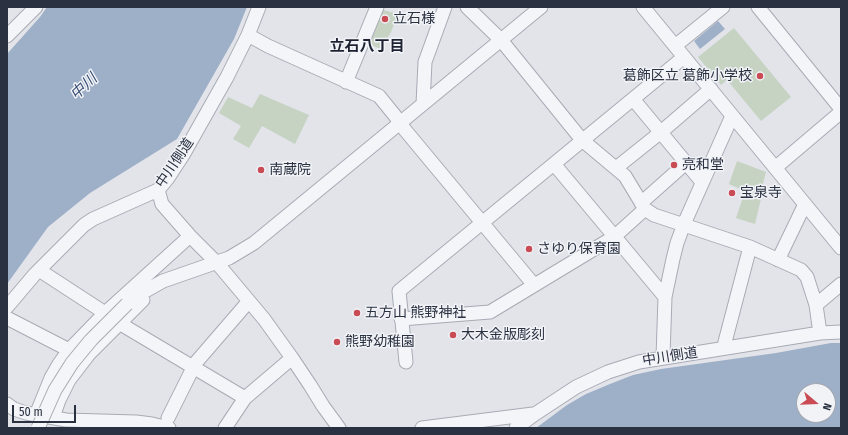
<!DOCTYPE html>
<html>
<head>
<meta charset="utf-8">
<style>
  body { margin:0 }
  #map { position:relative; width:848px; height:435px; overflow:hidden; background:#e2e4ea; font-family:"Fira Sans Condensed",sans-serif }
  canvas { display:block }
  .frame { position:absolute; inset:0; border:8px solid #2a3141; pointer-events:none }
  .north { position:absolute; left:796px; top:383px; width:40px; height:40px; box-sizing:border-box; background:#f1f3f7; border:1px solid #a1a5ae; border-radius:50%; rotate:109deg; font-size:11px; font-weight:700; line-height:16px; text-align:center; color:#2a3141 }
  .north::after { content:''; display:block; margin:auto; width:14px; height:18px; background:#c94c55; clip-path:polygon(50% 0,100% 100%,50% 72%,0 100%) }
  .scale { position:absolute; left:12px; top:405px; width:64px; height:18px; box-sizing:border-box; border:2px solid #2a3141; border-top:0; padding-left:5px; font-size:12px; line-height:14px; white-space:nowrap; color:#2a3141; -webkit-text-stroke:3px #f1f3f7; paint-order:stroke }
</style>
</head>
<body>
<div id="map">
<canvas width="848" height="435"></canvas>
<div class="frame"></div>
<div class="north">N</div>
<div class="scale">50 m</div>
</div>
<script>
const c = document.querySelector('canvas').getContext('2d');
c.lineJoin = 'round';
function fill(path, color) { c.fillStyle = color; c.fill(path, 'evenodd'); }
const toPath = rows => new Path2D(rows.map(r => 'M' + r).join(''));
function trace(path, color, width, dash) { c.strokeStyle = color; c.lineWidth = width; c.lineCap = dash ? 'butt' : 'round'; c.setLineDash(dash || []); c.stroke(path); }
function label(font, color, halo, rows, align = 'center') {
  c.font = font + ' "Fira Sans Condensed","Noto Sans JP",sans-serif'; c.lineWidth = 3; c.setLineDash([]); c.textBaseline = 'middle'; c.strokeStyle = halo; c.fillStyle = color; for (const [text, x, y, turn = 0] of rows) {
    c.save(); c.translate(x, y); c.rotate((+turn || 0) * Math.PI / 180); c.textAlign = isNaN(turn) ? turn : align; if (halo) c.strokeText(text, 0, 0); c.fillText(text, 0, 0); c.restore();
  }
}
const green = toPath([
  [380,9,398,14,391,32,381,49,366,43],
  [734,28,791,97,761,121,727,80,721,85,698,57],
  [260,94,309,115,295,144,262,126,249,148,233,139,241,126,219,113,228,97,252,108],
  [737,161,766,172,761,191,761,199,755,224,736,218,745,191,729,184]
]);
const water = toPath([
  [47,7,247,7,234,39,177,139,90,193,48,227,7,284,7,54,40,17],
  [718,21,725,29,700,49,694,41],
  [831,343,841,343,841,428,536,428,567,405,586,394,610,384,633,375,661,369,776,353],
  [804,391,828,391,828,415,804,415]
]);
const minor = toPath([
  [467,7,501,40,582,140,625,176,645,209,654,215,750,247,801,270,807,277,816,305],
  [643,7,841,248],
  [758,7,841,109],
  [248,35,268,46,379,96,396,117,405,130,534,285],
  [7,36,36,7],
  [675,46,723,7],
  [346,82,377,7],
  [633,99,702,182],
  [423,104,425,62,445,7],
  [554,164,665,297],
  [616,168,661,132,711,89],
  [775,168,841,112],
  [158,190,162,204,190,236,217,263,264,319,292,358,310,385,323,406,339,428],
  [641,203,686,163],
  [778,260,805,204],
  [39,270,105,313],
  [127,304,140,294,163,281,229,258,254,243,541,7],
  [7,307,35,274,84,225,93,219,158,190,168,178,183,155,227,77,248,35,259,7],
  [7,318,69,350],
  [401,319,490,312,614,237,645,209],
  [119,323,245,398],
  [820,333,816,305,841,284],
  [724,348,725,342,750,247],
  [663,357,665,297,673,259,677,243,684,224,732,116],
  [406,362,399,291,684,57],
  [7,404,14,409,26,413,66,420,136,422,152,424,169,428],
  [36,415,51,378,59,364,69,350,105,313,190,236],
  [53,417,59,400,69,380,89,354,143,300],
  [168,418,191,372,192,367,249,301],
  [225,428,245,398,292,358],
  [422,428,533,414],
  [516,428,535,414,576,387,608,372,639,362,820,333,841,332]
]);
const minorBridge = toPath([
  [38,428,55,390,72,363,91,340,127,304]
]);
const markers = [
  [385,19,4,"#c94c55"],
  [760,76,4,"#c94c55"],
  [674,165,4,"#c94c55"],
  [261,170,4,"#c94c55"],
  [732,193,4,"#c94c55"],
  [529,249,4,"#c94c55"],
  [357,313,4,"#c94c55"],
  [453,335,4,"#c94c55"],
  [337,342,4,"#c94c55"]
];
const poiNames = [
  ["立石様",393,19],
  ["葛飾区立 葛飾小学校",752,76,"right"],
  ["亮和堂",682,165],
  ["南蔵院",269,170],
  ["宝泉寺",740,193],
  ["さゆり保育園",537,249],
  ["五方山 熊野神社",365,313],
  ["大木金版彫刻",461,335],
  ["熊野幼稚園",345,342]
];
const streetNames = [
  ["中川側道",175,163,-56],
  ["中川側道",670,357,-9]
];
const neighbourhoodNames = [
  ["立石八丁目",367,47]
];
const waterNames = [
  ["中川",84,87,-44]
];
fill(green, '#c6d3c3');
fill(water, '#9eafc8');
trace(minor, '#a7abb4', 15);
trace(minor, '#f4f5f8', 13);
trace(minorBridge, '#a7abb4', 15, []);
trace(minorBridge, '#f4f5f8', 13);
for (const [x, y, r, color] of markers) { const dot = new Path2D(); dot.arc(x, y, r, 0, 2 * Math.PI); c.fillStyle = color; c.fill(dot); trace(dot, '#f1f3f7', 1.5); }
label('14px', '#2a3141', '#f1f3f7', poiNames, 'left');
label('14px', '#2a3141', '#f1f3f7', streetNames);
label('bold 15px', '#1d2232', '#f1f3f7', neighbourhoodNames);
label('italic 15px', '#364c73', '#f1f3f7', waterNames);
</script>
</body>
</html>
